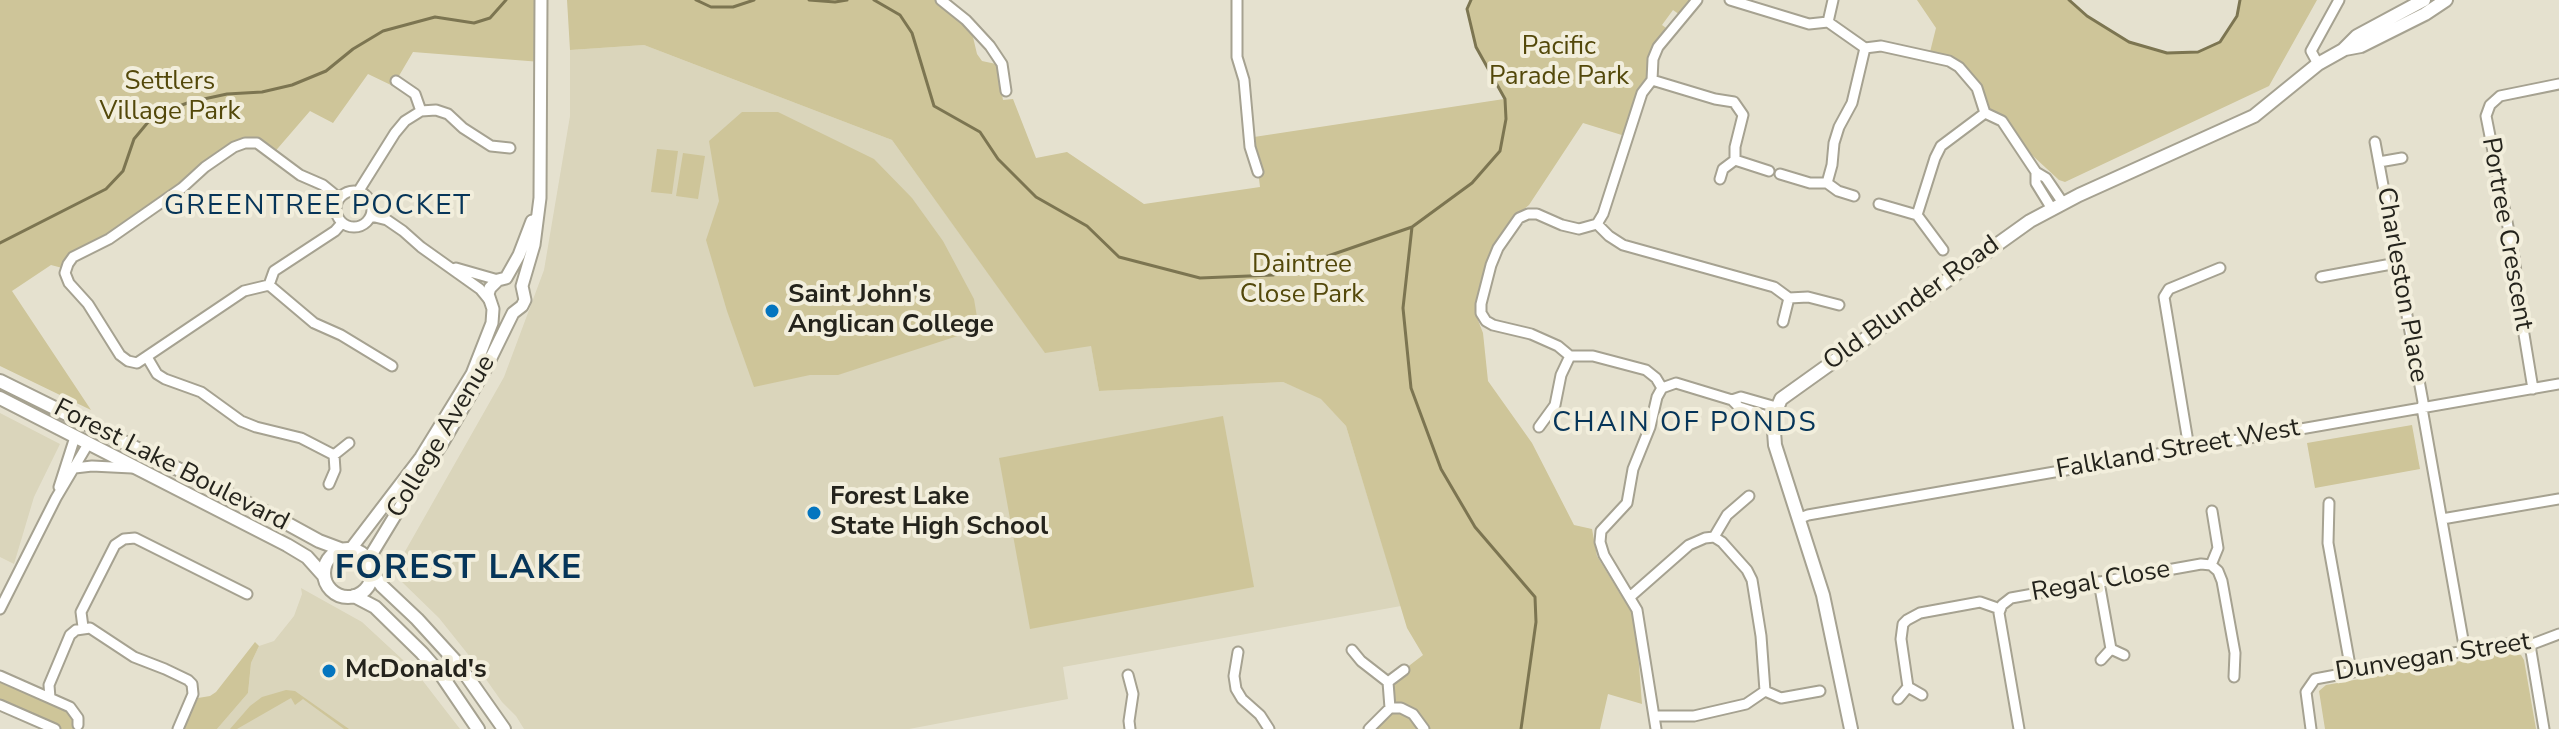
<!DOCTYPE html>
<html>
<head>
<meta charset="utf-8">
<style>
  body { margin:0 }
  canvas { display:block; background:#e5e1cf }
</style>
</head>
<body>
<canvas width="2559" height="729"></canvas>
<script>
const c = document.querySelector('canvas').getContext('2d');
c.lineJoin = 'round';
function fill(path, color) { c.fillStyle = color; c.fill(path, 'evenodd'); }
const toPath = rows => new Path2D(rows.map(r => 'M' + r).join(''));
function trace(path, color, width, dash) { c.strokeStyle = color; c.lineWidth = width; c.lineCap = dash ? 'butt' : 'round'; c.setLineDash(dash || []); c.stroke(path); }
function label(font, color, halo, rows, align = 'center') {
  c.font = font + ' "Nunito Sans",sans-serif'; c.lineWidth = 8; c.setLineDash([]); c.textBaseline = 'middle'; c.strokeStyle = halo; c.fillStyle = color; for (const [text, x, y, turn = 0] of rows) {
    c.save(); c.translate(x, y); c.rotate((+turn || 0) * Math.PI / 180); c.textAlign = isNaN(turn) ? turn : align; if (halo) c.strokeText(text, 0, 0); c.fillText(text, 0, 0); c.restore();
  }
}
const built = toPath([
  [644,45,892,140,1045,352,1091,345,1099,391,1283,382,1321,398,1346,426,1401,606,1063,667,1068,699,909,729,524,729,516,716,502,702,471,658,439,618,402,582,403,555,504,377,544,270,570,116,570,50],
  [0,413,60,444,34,497,14,564,0,557],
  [301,588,362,622,416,672,460,729,217,729,248,693,251,663,259,646,274,641,294,616,302,594]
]);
const green = toPath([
  [0,0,540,0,541,62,413,52,393,86,368,74,333,123,310,111,272,155,245,143,182,188,73,257,66,269,51,265,12,291,91,410,0,366],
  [567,0,935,0,961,20,973,37,977,54,982,61,996,64,1003,100,1013,99,1036,158,1067,152,1144,204,1260,187,1254,137,1504,99,1476,47,1467,9,1471,0,1691,0,1680,15,1673,10,1662,25,1669,30,1625,136,1583,123,1529,205,1511,220,1500,236,1490,255,1481,279,1476,305,1476,315,1483,333,1488,381,1532,443,1574,525,1592,529,1597,556,1632,613,1636,626,1642,704,1608,694,1600,729,1369,729,1390,708,1388,682,1423,655,1407,628,1346,426,1321,399,1283,382,1099,391,1091,346,1045,353,892,140,644,45,570,50],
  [1917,0,2069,0,2087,16,2129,42,2167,53,2198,52,2220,42,2237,16,2240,0,2317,0,2269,86,2065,182,2059,180,2033,156,2004,122,1988,110,1974,77,1966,68,1948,57,1930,52,1936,28],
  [742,112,778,112,874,159,912,198,943,241,974,299,979,329,838,375,810,375,754,387,727,311,706,240,719,201,709,141],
  [657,149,678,151,672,194,651,192],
  [683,153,705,156,698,199,676,196],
  [1223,416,1254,587,1030,629,999,458],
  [2412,425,2420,469,2315,488,2307,443],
  [255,642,259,646,251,663,248,693,217,729,184,729,198,698,210,696,216,692],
  [2511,652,2521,655,2524,660,2536,729,2325,729,2319,691,2326,685],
  [0,676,70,707,78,725,73,729,55,729,0,705],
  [286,690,295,691,349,729,344,729,303,699,295,705,291,698,237,729,230,729,250,706,262,697]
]);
const stream = toPath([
  [696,0,711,7,733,7,754,0],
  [809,0,835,2,847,0],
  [874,0,900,15,912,33,934,106,980,132,998,159,1036,197,1087,226,1119,257,1200,278,1273,275,1412,227],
  [1471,0,1467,9,1476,47,1505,99,1506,119,1500,151,1472,183,1412,227,1403,308,1411,388,1441,469,1475,527,1535,597,1536,622,1521,729],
  [2069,0,2087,16,2129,42,2167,53,2198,52,2220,42,2237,16,2240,0],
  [0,243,106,189,123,171,134,139,149,121,163,112,190,102,227,94,262,92,292,85,326,71,353,49,383,31,435,17,474,23,490,18,506,0]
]);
const minor = toPath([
  [941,0,966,20,990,46,1002,64,1006,91],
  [1237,0,1237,57,1244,80,1250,147,1258,172],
  [1730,0,1809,24,1828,22,1865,48,1881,46,1949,61,1959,67,1977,88,1985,113,2002,121,2036,172,2046,178,2063,203],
  [1828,22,1833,0],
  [2318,64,2311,51,2339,0],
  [1652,80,1715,99,1734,102,1743,115,1735,147,1735,160],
  [396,81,415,94,421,111],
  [2375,142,2423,402,2422,408,2465,651],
  [2379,162,2402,158],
  [2036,172,2036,183,2052,209],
  [1780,174,1810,183,1827,183,1838,191,1854,196],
  [1720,179,1723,169,1735,160,1769,171],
  [1827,183,1832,165,1834,143,1839,127,1852,103,1865,48],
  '336 209a18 18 0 1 1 36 0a18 18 0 1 1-36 0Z',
  [358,192,395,133,405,121,421,111,436,110,448,114,463,128,491,146,510,148],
  [339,198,323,185,300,175,257,143,245,143,234,147,205,167,182,188,109,239,73,257,68,264,65,273,69,283,88,304,120,355,128,361,137,363,244,291,269,285,274,271,335,231,342,223],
  [1879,204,1917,215,1943,250],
  [1917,215,1935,158,1941,146,1985,113],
  [371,216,387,220,403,231,421,247,480,289,489,300],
  [1597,224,1609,236,1623,245,1774,287,1789,298,1808,297,1839,305],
  [456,268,498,280],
  [2321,277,2397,263],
  [269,285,314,323,341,335,392,366],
  [1783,322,1789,298],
  [147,357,157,374,165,379,201,392,241,421,256,427,301,438,334,455],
  [1662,388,1656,378,1646,370,1593,356,1570,356,1558,346,1531,334,1493,325,1486,321,1481,313,1481,304,1491,265,1498,248,1519,218,1528,214,1537,214,1562,225,1579,229,1597,224,1603,214,1642,93,1652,80,1653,59,1658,47,1697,0],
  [2533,389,2518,298,2515,262,2486,116,2490,105,2500,96,2559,84],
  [1732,400,1741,397,1776,407],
  [1539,427,1555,405,1561,375,1570,356],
  [2189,448,2164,297,2169,289,2220,268],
  [75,468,92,466,132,468],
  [329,484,335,470,334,455,349,443],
  [59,487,75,437],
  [2329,503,2328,543,2351,671],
  [1798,519,1808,515,2559,384],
  [2442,519,2559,499],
  [1714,537,1727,515,1749,496],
  [2211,565,2218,548,2212,511],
  [2099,582,2111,649],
  [1631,596,1689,545,1705,538,1714,537,1722,542,1747,570,1752,580,1761,636,1765,691,1746,704,1694,716,1654,716],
  [0,609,56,498,88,444],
  [83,627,81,612,115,545,124,539,135,538,247,594],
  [2530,645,2544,729],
  [1352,650,1361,661,1388,682],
  [1238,652,1234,676,1236,689,1242,699,1260,715,1269,729],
  [2101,660,2111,649,2124,655],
  [1128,675,1133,694,1129,721,1130,729],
  [0,676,70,707,78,718,78,725],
  [1908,687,1901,639,1903,624,1907,620,1920,613,1980,602,2000,609],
  [1765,691,1781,698,1820,691],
  [50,698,49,685,70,635,76,630,90,628,134,657,165,669,188,680,192,684,193,694,178,729],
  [1898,699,1908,687,1922,695],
  [0,705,55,729],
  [1390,708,1388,682,1404,670],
  [1369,729,1390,708,1401,708,1413,714,1424,729],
  [1656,729,1637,610,1604,555,1600,542,1601,531,1627,503,1633,469,1650,427,1657,397,1662,388,1676,383,1732,400,1739,407,1773,418],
  [2019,729,1999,613,2002,605,2011,598,2201,564,2211,565,2218,571,2222,581,2235,653,2234,677],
  [2311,729,2306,692,2315,679,2502,644,2530,645,2559,634]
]);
const tertiary = toPath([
  [350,550,421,457,472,374,492,323,493,309,488,294,490,288,498,280,506,278,519,255,532,221],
  [368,560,413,486,442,444,485,370,513,313,522,306,525,300,522,286,534,245,540,198,541,0]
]);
const secondary = toPath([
  [2345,49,2361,46,2425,14,2446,0],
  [0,381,277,518,319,541,343,550],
  [0,398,287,545,307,557,324,576],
  '324 573a24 24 0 1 1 48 0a24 24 0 1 1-48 0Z',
  [371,571,382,586,417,619,459,665,504,729],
  [354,596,375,607,422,653,442,676,478,729],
  [1851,729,1823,595,1775,445,1773,418,1781,399,2030,221,2079,195,2254,116,2318,64,2343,50,2357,36,2424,0]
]);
const markers = [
  [772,311,8,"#0475bf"],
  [814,513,8,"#0475bf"],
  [329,671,8,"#0475bf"]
];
const parkNames = [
  ["Pacific",1559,48],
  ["Parade Park",1559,78],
  ["Settlers",170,83],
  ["Village Park",170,113],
  ["Daintree",1302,266],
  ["Close Park",1302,296]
];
const streetNames = [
  ["Portree Crescent",2506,234,80],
  ["Charleston Place",2401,285,80],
  ["Old Blunder Road",1912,304,-36],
  ["College Avenue",442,437,-59],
  ["Falkland Street West",2178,450,-10],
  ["Forest Lake Boulevard",171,466,27],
  ["Regal Close",2101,582,-10],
  ["Dunvegan Street",2433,658,-9]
];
const poiNames = [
  ["Saint John's",788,296],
  ["Anglican College",788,326],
  ["Forest Lake",830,498],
  ["State High School",830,528],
  ["McDonald's",345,671]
];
const neighbourhoodNames = [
  ["GREENTREE POCKET",318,207],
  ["CHAIN OF PONDS",1685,424]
];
const districtNames = [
  ["FOREST LAKE",459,570]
];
fill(built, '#dad5bb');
fill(green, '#cec599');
trace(stream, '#7c7551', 3);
trace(minor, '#a6a291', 13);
trace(tertiary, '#a6a291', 15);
trace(secondary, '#a6a291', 16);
trace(minor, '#fff', 9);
trace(tertiary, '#fff', 11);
trace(secondary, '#fff', 12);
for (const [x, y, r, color] of markers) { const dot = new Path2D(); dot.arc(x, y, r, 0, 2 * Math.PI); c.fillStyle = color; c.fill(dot); trace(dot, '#f2eedc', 3); }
label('26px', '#53480a', '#f2eedc', parkNames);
label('26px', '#24231c', '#f2eedc', streetNames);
label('bold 26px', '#24231c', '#f2eedc', poiNames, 'left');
c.letterSpacing = '2px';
label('28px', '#063559', '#f2eedc', neighbourhoodNames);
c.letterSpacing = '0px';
c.letterSpacing = '2px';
label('bold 34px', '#063559', '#f2eedc', districtNames);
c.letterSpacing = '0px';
</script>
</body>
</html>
